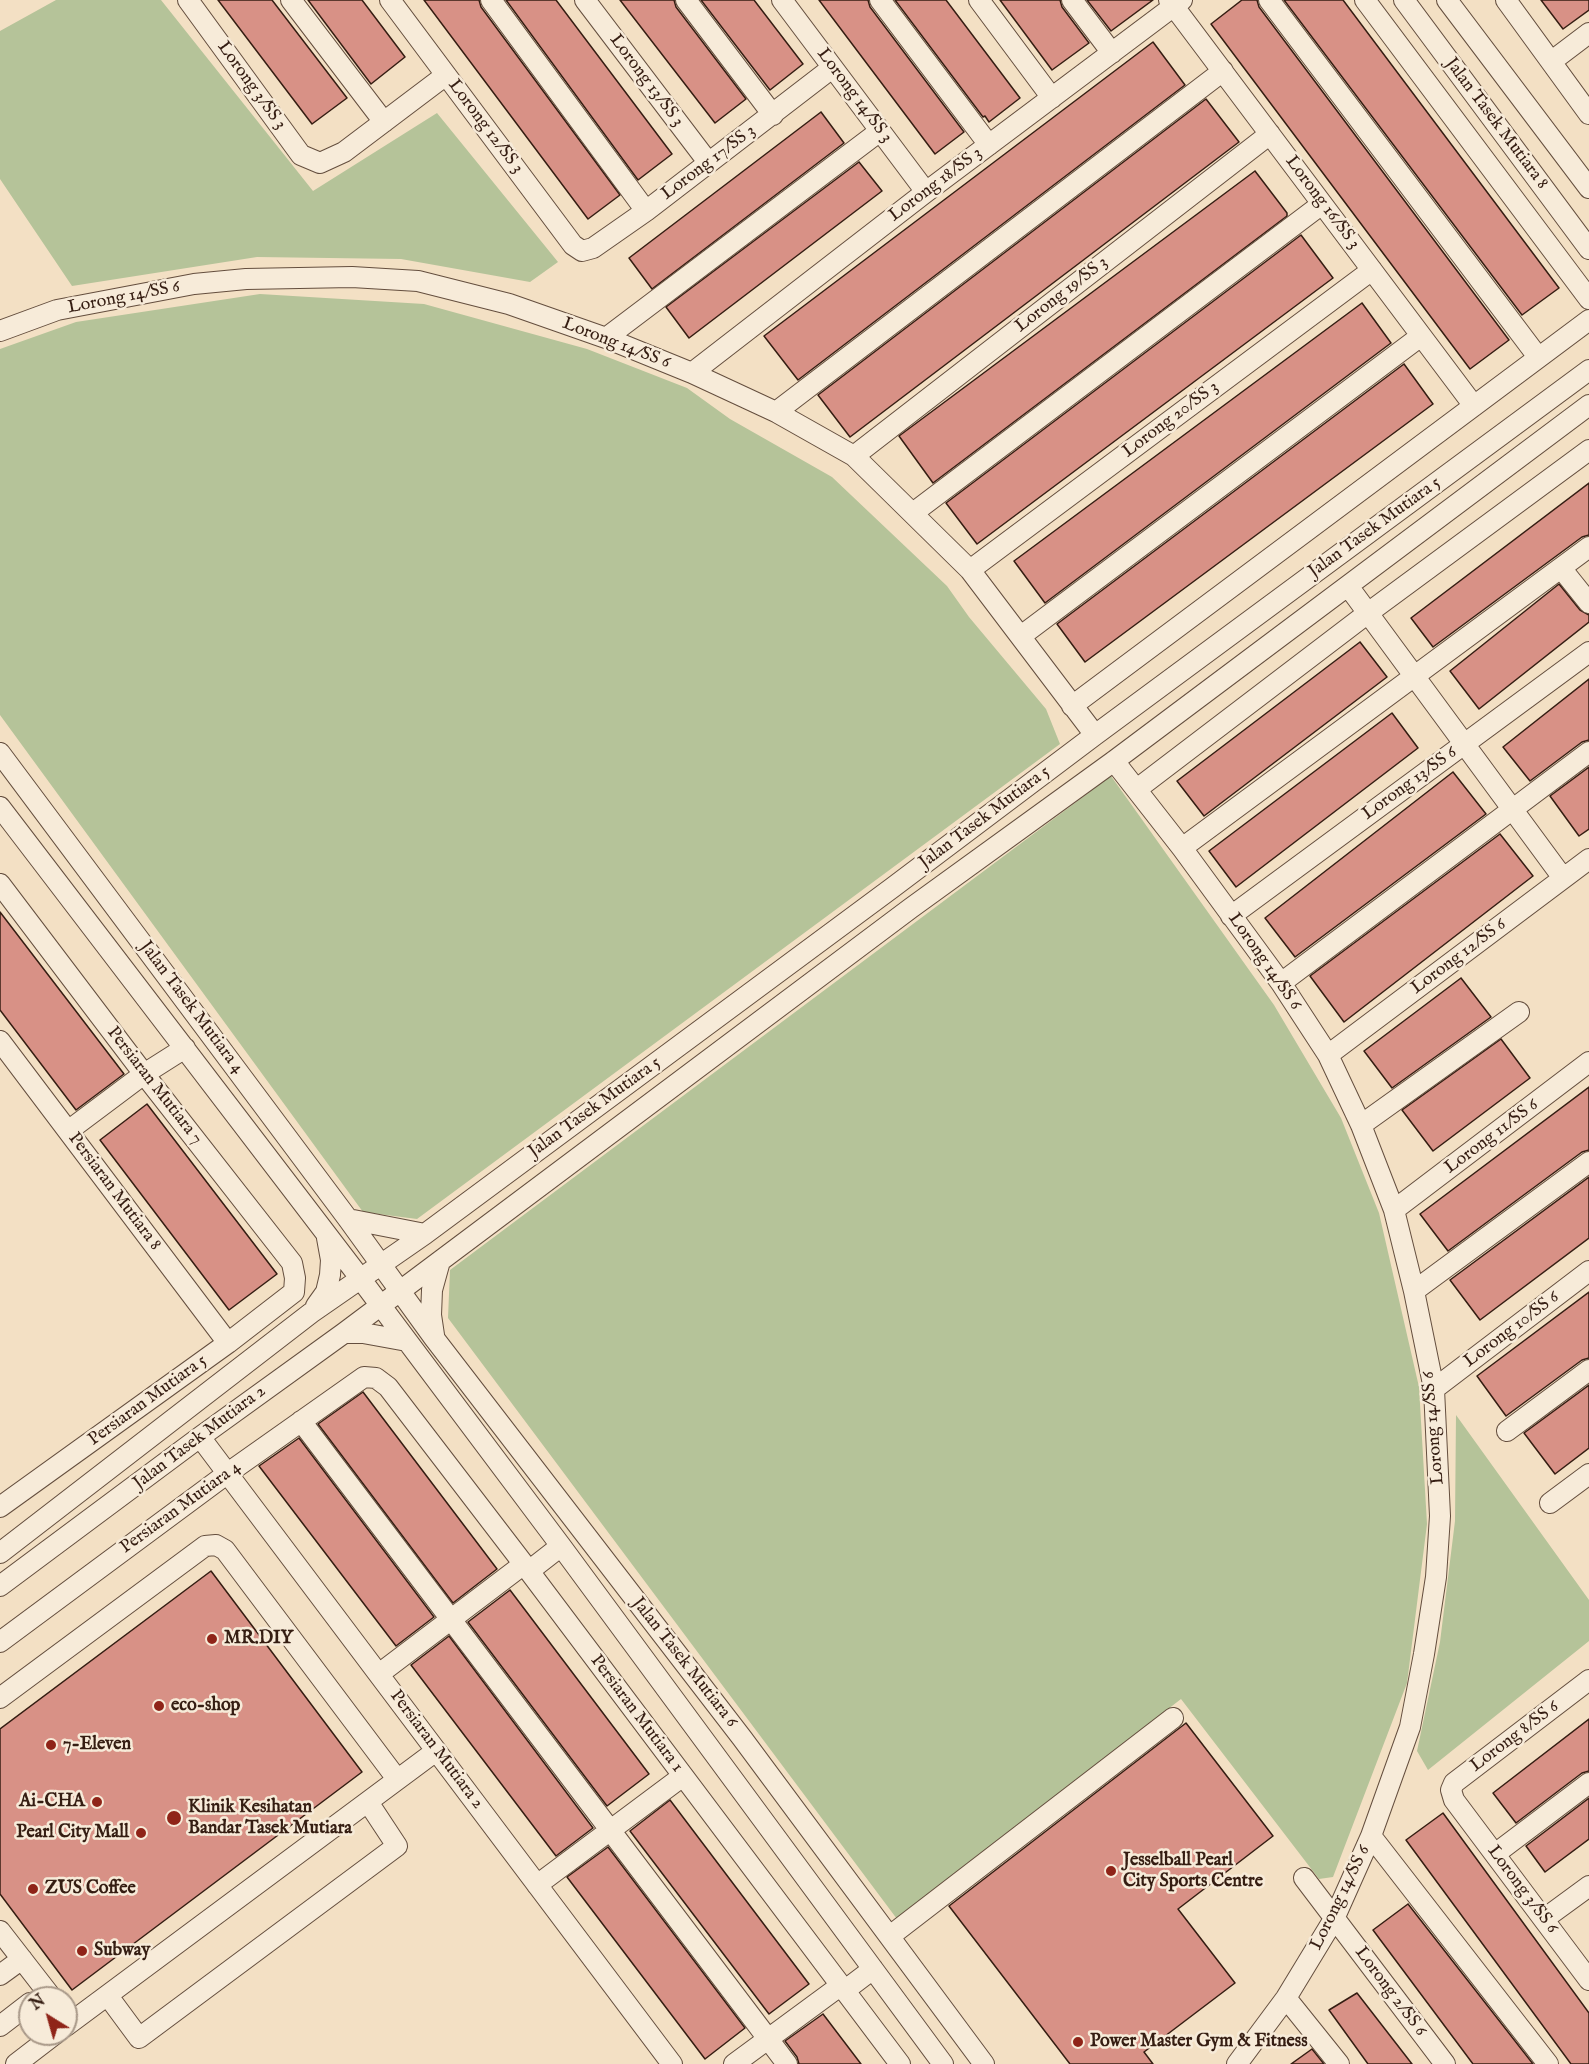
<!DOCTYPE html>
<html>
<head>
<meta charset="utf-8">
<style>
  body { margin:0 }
  #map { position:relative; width:1589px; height:2064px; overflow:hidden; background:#f3e0c4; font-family:"IM FELL English",serif }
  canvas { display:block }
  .north { position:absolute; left:18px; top:1986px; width:60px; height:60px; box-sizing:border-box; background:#f7ebd9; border:2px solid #a99989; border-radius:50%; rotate:323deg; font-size:16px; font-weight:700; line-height:24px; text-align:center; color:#351d12 }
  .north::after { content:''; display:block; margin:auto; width:21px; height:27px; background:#8f2418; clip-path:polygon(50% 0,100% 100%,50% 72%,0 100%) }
</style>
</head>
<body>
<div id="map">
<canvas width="1589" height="2064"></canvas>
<div class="north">N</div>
</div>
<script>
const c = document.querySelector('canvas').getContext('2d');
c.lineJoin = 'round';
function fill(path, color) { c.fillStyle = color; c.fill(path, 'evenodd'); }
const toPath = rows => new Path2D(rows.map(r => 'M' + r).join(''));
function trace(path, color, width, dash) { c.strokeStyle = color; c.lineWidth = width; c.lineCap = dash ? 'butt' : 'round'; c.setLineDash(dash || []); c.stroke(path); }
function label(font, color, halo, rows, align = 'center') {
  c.font = font + ' "IM FELL English",serif'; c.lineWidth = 5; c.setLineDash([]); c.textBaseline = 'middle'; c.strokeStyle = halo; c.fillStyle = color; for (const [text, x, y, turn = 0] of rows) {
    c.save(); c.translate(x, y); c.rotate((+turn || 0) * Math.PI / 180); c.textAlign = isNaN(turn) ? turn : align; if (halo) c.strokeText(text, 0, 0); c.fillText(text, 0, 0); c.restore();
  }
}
const green = toPath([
  [56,0,161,0,313,191,437,113,558,262,530,282,401,259,257,257,72,286,0,179,0,31],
  [260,294,424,304,587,349,687,388,730,419,832,477,947,586,969,617,1046,709,1060,744,417,1219,363,1212,0,715,0,349,76,322],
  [1111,776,1274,1005,1341,1118,1379,1213,1419,1387,1427,1524,1407,1683,1333,1877,1319,1879,1181,1699,897,1919,448,1318,450,1270],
  [1456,1415,1589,1600,1589,1641,1428,1770,1417,1751,1440,1642,1455,1521]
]);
const building = toPath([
  [218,0,272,0,347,98,312,124,218,0],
  [308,0,362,0,405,57,371,84,308,0],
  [424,0,479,0,481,7,620,195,588,219,424,0],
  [506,0,556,0,672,154,638,180,506,0],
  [620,0,674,0,676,7,746,99,715,123,620,0],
  [701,0,754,0,803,64,770,90,701,0],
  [819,0,868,0,870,7,964,132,935,154,819,0],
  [895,0,946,0,1020,98,989,122,985,116,983,117,895,0],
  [1000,0,1060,0,1062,7,1089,43,1052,70,1000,0],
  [1087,0,1153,0,1111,31,1087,0],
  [1242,0,1257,0,1259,7,1509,340,1470,369,1211,24,1242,0],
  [1284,0,1343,0,1559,288,1522,315,1284,0],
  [1541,0,1589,0,1589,10,1563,29,1541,0],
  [1153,42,1185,85,798,380,764,336,1153,42],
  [1206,99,1239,142,850,437,818,395,1206,99],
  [821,112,844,143,652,289,629,258,821,112],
  [859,162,882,191,689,338,666,307,859,162],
  [1255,171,1287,213,1287,216,933,483,899,436,1255,171],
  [1301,235,1333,278,977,544,946,503,1301,235],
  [1362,303,1391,343,1045,603,1014,561,1362,303],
  [1404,364,1433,404,1085,662,1057,624,1404,364],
  [1589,483,1589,535,1582,537,1433,647,1411,618,1589,483],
  [1559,584,1580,610,1589,615,1589,622,1479,709,1450,671,1559,584],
  [1360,642,1387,677,1204,816,1177,781,1360,642],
  [1589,679,1589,740,1582,742,1530,781,1503,747,1589,679],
  [1392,713,1418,748,1236,887,1209,851,1392,713],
  [1589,767,1589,829,1579,836,1550,796,1589,767],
  [1453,772,1486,814,1295,957,1265,918,1453,772],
  [1500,834,1533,876,1344,1022,1310,976,1500,834],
  [0,912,124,1074,76,1110,0,1010,0,912],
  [1461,978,1491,1017,1392,1088,1364,1051,1461,978],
  [1501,1039,1530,1078,1433,1151,1402,1110,1501,1039],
  [1589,1087,1589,1150,1582,1152,1448,1251,1420,1214,1589,1087],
  [147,1104,277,1274,229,1310,100,1140,147,1104],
  [1589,1177,1589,1238,1480,1320,1450,1280,1589,1177],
  [1589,1292,1589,1358,1582,1360,1506,1416,1477,1376,1589,1292],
  [1589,1385,1589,1448,1555,1474,1524,1433,1589,1385],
  [363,1392,497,1569,453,1603,318,1424,363,1392],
  [299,1438,434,1617,396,1646,259,1466,299,1438],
  [211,1571,362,1772,72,1990,0,1894,0,1729,211,1571],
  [510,1590,649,1774,607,1806,468,1622,510,1590],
  [449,1636,593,1828,556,1856,411,1665,449,1636],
  [1589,1719,1589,1771,1582,1773,1516,1823,1493,1793,1589,1719],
  [1186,1723,1273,1836,1178,1909,1235,1983,1144,2052,1153,2064,1070,2064,949,1906,1186,1723],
  [1589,1798,1589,1839,1545,1872,1526,1846,1589,1798],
  [670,1800,809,1984,769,2014,630,1831,670,1800],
  [1443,1813,1589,2013,1589,2064,1571,2064,1406,1840,1443,1813],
  [608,1847,745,2028,705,2059,567,1877,608,1847],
  [1408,1904,1533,2064,1473,2064,1373,1930,1408,1904],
  [1357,1993,1412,2064,1368,2064,1329,2010,1357,1993],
  [823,2014,861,2064,799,2064,797,2057,785,2041,823,2014],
  [1312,2049,1324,2064,1291,2064,1312,2049]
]);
const minor = toPath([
  [188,0,301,155,320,163,344,152,446,75],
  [291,0,384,122],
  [390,0,573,245,582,251,593,248,646,211,832,68],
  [491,0,646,211],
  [585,0,708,162],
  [686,0,773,115],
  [782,0,926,192],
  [880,0,989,145],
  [979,0,1052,98],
  [1072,0,1112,53],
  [1169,0,1474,406],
  [1269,0,1538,357],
  [1365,0,1589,299],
  [1404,0,1589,249],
  [1447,0,1589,188],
  [1506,0,1589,114],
  [1552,61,1589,33],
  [0,331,57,310,194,284,246,279,352,277,418,281,509,304,606,338,692,373,776,412,854,456,970,570,1095,735],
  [606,338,880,131],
  [692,373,926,192,1182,0],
  [776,412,1223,71],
  [854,456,1270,134],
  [913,513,1322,204],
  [1561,568,1589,603],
  [970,570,1372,270],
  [1348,586,1563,878],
  [1021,636,1421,336],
  [1072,706,1589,320],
  [0,753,348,1219,434,1338,742,1738,984,2064],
  [1114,761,1182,848,1281,983,1328,1055,1361,1125,1394,1210,1414,1291,1434,1389,1440,1516,1436,1577,1424,1654,1410,1727,1371,1836,1334,1919,1286,1998,1237,2064],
  [1137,789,1368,613,1589,450],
  [0,807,360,1278,561,1546,943,2064],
  [1182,848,1589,547],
  [0,884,144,1074,292,1263,295,1278,294,1292,228,1343,0,1507],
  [1231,916,1589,652],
  [1281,983,1589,752],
  [0,1041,228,1343],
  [1328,1055,1589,859],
  [1361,1125,1519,1012],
  [68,1131,144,1074,185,1048],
  [1394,1210,1589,1062],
  [348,1219,425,1234],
  [1414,1291,1589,1162],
  [316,1306,326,1292,330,1275,331,1260,327,1238],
  [344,1333,363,1333,407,1341],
  [434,1335,431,1315,432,1290,440,1261],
  [1434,1389,1589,1271],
  [301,1421,787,2064],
  [1507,1431,1589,1370],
  [200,1437,672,2064],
  [1550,1503,1589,1474],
  [0,1553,311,1313,425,1234,892,888,1095,735,1589,370],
  [529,1571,561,1546],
  [0,1586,200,1437,344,1333,911,908,1114,761,1589,405],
  [0,1642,228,1473,364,1377,376,1378,388,1387,529,1571,900,2064],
  [379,1674,524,1564],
  [1589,1680,1454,1783,1451,1790,1454,1800,1589,1980],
  [0,1698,205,1546,216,1545,225,1550,397,1779],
  [1371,1836,1548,2064],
  [1495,1854,1589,1783],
  [1304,1878,1445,2064],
  [537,1885,683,1776],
  [1544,1919,1589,1886],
  [0,1931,52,1998],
  [890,1936,1173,1718],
  [0,1975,22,1959],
  [844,1991,873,1969],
  [108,1996,139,2038,397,1846,368,1802],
  [1286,1998,1339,2064],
  [0,2026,30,2003],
  [66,2026,436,1751],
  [16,2064,55,2034],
  [734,2064,840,1986]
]);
const markers = [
  [212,1639,6,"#8f2418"],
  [159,1706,6,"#8f2418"],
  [51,1745,6,"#8f2418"],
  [97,1802,6,"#8f2418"],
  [174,1818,8,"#8f2418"],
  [141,1833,6,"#8f2418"],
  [1111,1871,6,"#8f2418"],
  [33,1889,6,"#8f2418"],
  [82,1951,6,"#8f2418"],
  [1078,2042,6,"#8f2418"]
];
const streetNames = [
  ["Lorong 13/SS 3",646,81,53],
  ["Lorong 3/SS 3",251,86,54],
  ["Lorong 14/SS 3",854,96,53],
  ["Jalan Tasek Mutiara 8",1496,124,53],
  ["Lorong 12/SS 3",485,127,53],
  ["Lorong 17/SS 3",709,163,-37],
  ["Lorong 18/SS 3",936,185,-37],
  ["Lorong 16/SS 3",1322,203,53],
  ["Lorong 19/SS 3",1062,295,-38],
  ["Lorong 14/SS 6",124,298,-11],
  ["Lorong 14/SS 6",616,344,21],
  ["Lorong 20/SS 3",1171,420,-37],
  ["Jalan Tasek Mutiara 5",1375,528,-36],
  ["Lorong 13/SS 6",1410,784,-36],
  ["Jalan Tasek Mutiara 5",985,818,-37],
  ["Lorong 12/SS 6",1459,957,-37],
  ["Lorong 14/SS 6",1264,962,55],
  ["Jalan Tasek Mutiara 4",191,1008,53],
  ["Persiaran Mutiara 7",154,1086,52],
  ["Jalan Tasek Mutiara 5",595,1108,-36],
  ["Lorong 11/SS 6",1492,1137,-37],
  ["Persiaran Mutiara 8",114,1192,53],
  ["Lorong 10/SS 6",1512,1330,-37],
  ["Persiaran Mutiara 5",148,1401,-36],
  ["Lorong 14/SS 6",1434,1428,-95],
  ["Jalan Tasek Mutiara 2",200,1438,-37],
  ["Persiaran Mutiara 4",181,1508,-36],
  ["Jalan Tasek Mutiara 6",684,1663,52],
  ["Persiaran Mutiara 1",636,1714,53],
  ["Lorong 8/SS 6",1515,1737,-37],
  ["Persiaran Mutiara 2",436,1750,53],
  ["Lorong 3/SS 6",1522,1890,53],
  ["Lorong 14/SS 6",1341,1898,-64],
  ["Lorong 2/SS 6",1390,1992,53]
];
const poiNames = [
  ["MR.DIY",224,1639],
  ["eco-shop",171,1706],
  ["7-Eleven",63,1745],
  ["Ai-CHA",85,1802,"right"],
  ["Klinik Kesihatan",188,1808],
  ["Bandar Tasek Mutiara",188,1829],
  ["Pearl City Mall",129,1833,"right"],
  ["Jesselball Pearl",1123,1861],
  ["City Sports Centre",1123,1882],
  ["ZUS Coffee",45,1889],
  ["Subway",94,1951],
  ["Power Master Gym & Fitness",1090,2042]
];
fill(green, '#b5c399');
fill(building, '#d89186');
trace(building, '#351d12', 1.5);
trace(minor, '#644e3e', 22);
trace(minor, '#f7ebd9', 20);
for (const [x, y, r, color] of markers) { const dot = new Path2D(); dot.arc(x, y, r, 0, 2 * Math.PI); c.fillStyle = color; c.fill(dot); trace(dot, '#f7ebd9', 2); }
label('18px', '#351d12', '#f7ebd9', streetNames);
label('bold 18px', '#351d12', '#f7ebd9', poiNames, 'left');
</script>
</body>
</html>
